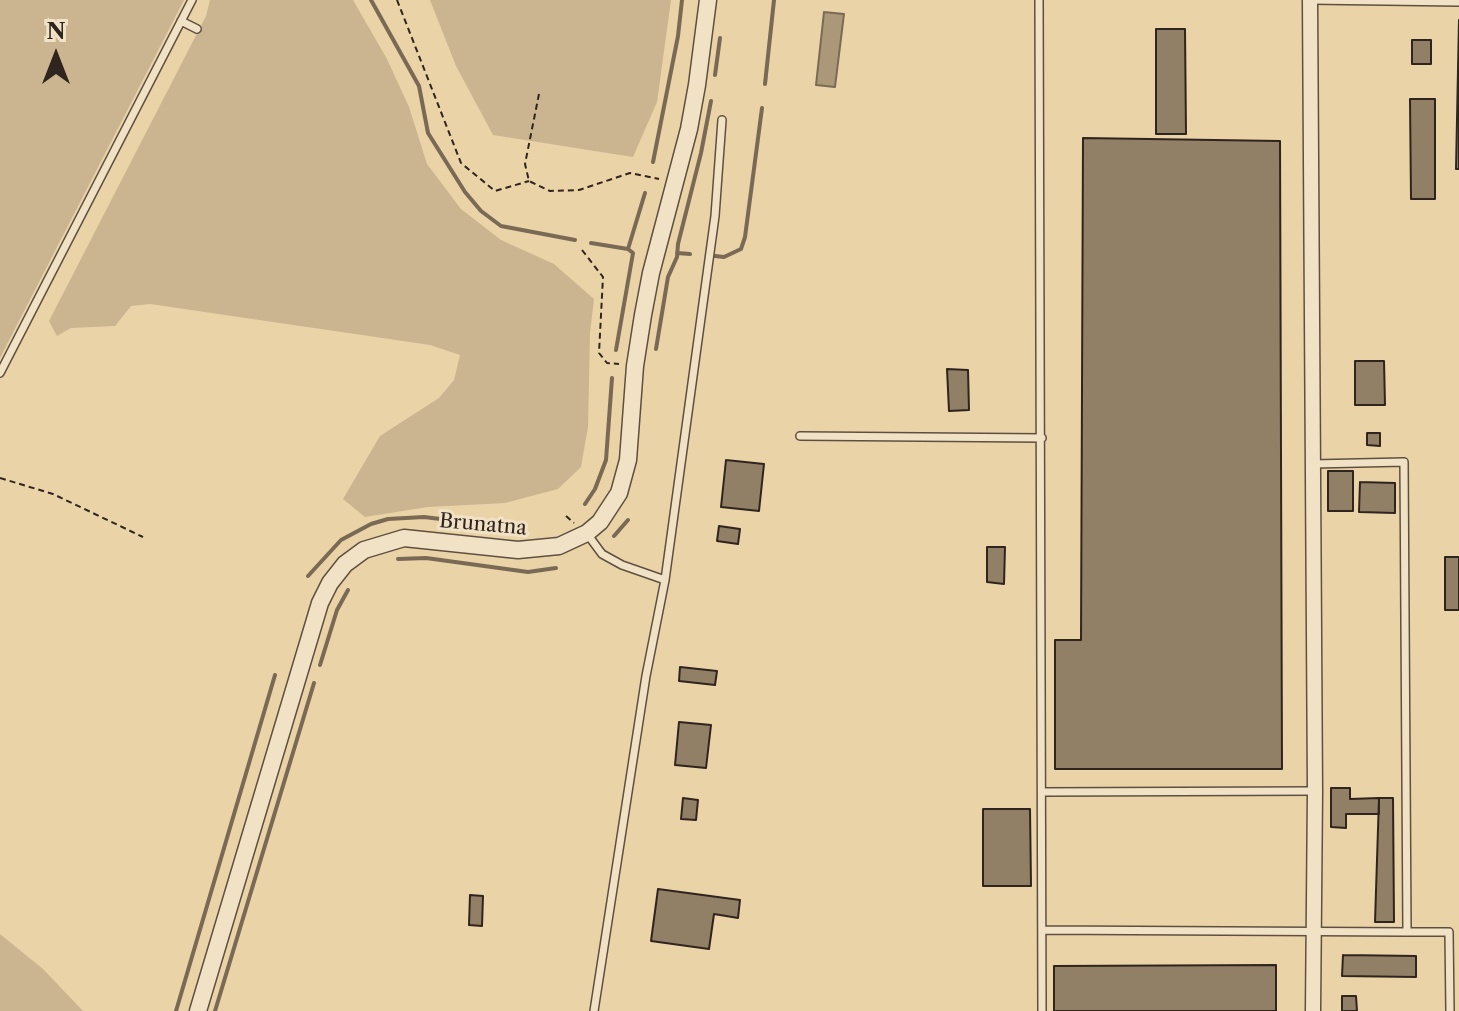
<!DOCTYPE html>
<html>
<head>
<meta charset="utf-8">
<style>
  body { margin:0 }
  #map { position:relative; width:1459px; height:1011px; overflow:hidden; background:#ead3a7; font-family:"Libre Caslon Text",serif }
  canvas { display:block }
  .north { position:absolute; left:16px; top:16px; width:80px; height:80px; -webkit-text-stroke:6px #f1e2c6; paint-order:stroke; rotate:0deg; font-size:22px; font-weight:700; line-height:32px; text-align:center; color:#30241f }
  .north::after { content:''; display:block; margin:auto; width:28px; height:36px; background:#30241f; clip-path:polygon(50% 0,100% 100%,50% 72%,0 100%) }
</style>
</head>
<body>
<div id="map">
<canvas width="1459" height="1011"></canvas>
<div class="north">N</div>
</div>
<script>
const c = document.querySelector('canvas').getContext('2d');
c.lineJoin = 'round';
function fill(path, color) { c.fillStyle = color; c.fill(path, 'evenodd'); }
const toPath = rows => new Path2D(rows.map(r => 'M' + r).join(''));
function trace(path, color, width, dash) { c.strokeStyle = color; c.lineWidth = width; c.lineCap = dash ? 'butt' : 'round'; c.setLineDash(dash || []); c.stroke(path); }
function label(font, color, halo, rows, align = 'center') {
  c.font = font + ' "Libre Caslon Text",serif'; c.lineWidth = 6; c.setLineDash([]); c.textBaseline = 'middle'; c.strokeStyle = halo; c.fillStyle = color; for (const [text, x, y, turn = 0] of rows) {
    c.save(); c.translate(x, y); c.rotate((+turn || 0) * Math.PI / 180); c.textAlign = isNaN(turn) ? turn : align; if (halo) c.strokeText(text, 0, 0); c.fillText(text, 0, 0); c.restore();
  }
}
const green = toPath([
  [0,0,184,0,0,358],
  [210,0,353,0,387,59,409,107,427,164,461,209,501,240,554,264,594,299,590,333,588,427,581,467,558,489,505,503,428,507,365,517,343,499,380,436,439,398,454,380,460,355,430,345,150,304,131,306,115,326,71,328,57,336,49,321,206,16],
  [430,0,671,0,657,102,633,157,493,135,456,66],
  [0,934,43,969,83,1011,0,1011]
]);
const water = toPath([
  [824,12,844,14,835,87,816,85,824,12]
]);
const stream = toPath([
  [371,0,419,86,428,133,465,192,481,211,501,226,575,240],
  [715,75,720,38],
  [765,84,774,0],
  [653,162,678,36,682,0],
  [591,243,628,249],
  [677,253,690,254],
  [715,256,724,257,741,249,745,237,762,108],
  [656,349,668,277,677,257,678,244,701,153,711,101],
  [616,350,633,253,628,249,645,193],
  [585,504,595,489,606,460,612,378],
  [614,536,628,520],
  [398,559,426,558,528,572,556,568],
  [308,576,341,540,371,524,388,519,424,517,506,527],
  [320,665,337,610,348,590],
  [176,1011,275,675],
  [215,1011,314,683]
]);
const building = toPath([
  [1459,20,1459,169,1456,169,1459,20],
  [1156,29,1185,29,1186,134,1156,134,1156,29],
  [1412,40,1431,40,1431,64,1412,64,1412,40],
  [1410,99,1435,99,1435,199,1411,199,1410,99],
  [1083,138,1280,141,1282,769,1055,769,1055,640,1081,640,1083,138],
  [1355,361,1384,361,1385,405,1355,405,1355,361],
  [947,369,968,370,969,410,949,411,947,369],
  [1367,433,1380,433,1380,446,1367,445,1367,433],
  [726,460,764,464,759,511,721,507,726,460],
  [1328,471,1353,471,1353,511,1328,511,1328,471],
  [1360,482,1395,483,1395,513,1359,512,1360,482],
  [719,526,740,529,738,544,717,541,719,526],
  [987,547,1005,547,1004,584,987,582,987,547],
  [1445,557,1459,557,1459,610,1445,610,1445,557],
  [680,667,717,671,715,685,679,681,680,667],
  [679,722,711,725,706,768,675,765,679,722],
  [1331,788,1350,788,1350,799,1379,798,1379,814,1346,814,1346,828,1331,827,1331,788],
  [683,798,698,800,696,820,681,819,683,798],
  [1379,798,1393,798,1394,922,1375,922,1379,798],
  [983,809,1030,809,1031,886,983,886,983,809],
  [658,889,740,900,738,918,714,914,709,949,651,941,658,889],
  [470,895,483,896,482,926,469,925,470,895],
  [1343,955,1416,956,1416,977,1342,976,1343,955],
  [1276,965,1276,1011,1054,1011,1054,966,1276,965],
  [1342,996,1356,996,1357,1011,1342,1011,1342,996]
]);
const path = toPath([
  [397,0,461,163,495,191,529,181],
  [539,94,525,164,529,181,550,191,579,190,630,173,659,179],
  [582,250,603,277,599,353,607,363,619,364],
  [0,478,53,494,143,537],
  [566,516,574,523]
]);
const service = toPath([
  [1039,0,1042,1011],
  [1310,0,1459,2],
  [181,21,197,29],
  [0,373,192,0],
  [800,436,1042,438],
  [588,535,602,554,622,565,665,580],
  [1042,792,1315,791],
  [1042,930,1407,932,1404,462,1313,464],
  [1407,932,1449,932,1450,1011],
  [594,1011,646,676,665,580,715,216,722,120]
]);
const minor = toPath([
  [1310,0,1315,791,1313,1011]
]);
const tertiary = toPath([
  [198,1011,320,603,330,583,345,564,364,550,404,538,518,550,559,546,587,533,600,522,619,493,628,460,635,366,643,315,651,273,689,129,697,85,708,0]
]);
const streetNames = [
  ["Brunatna",483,525,5]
];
fill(green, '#cab590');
fill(water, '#ab9879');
trace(water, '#7a6a55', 2);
trace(stream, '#7a6a55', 4);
fill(building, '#917f66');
trace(building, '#30241f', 2);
trace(service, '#5e5041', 10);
trace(minor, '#5e5041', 17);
trace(tertiary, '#5e5041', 19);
trace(path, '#30241f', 2, [6, 4]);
trace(service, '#f1e2c6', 7);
trace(minor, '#f1e2c6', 14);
trace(tertiary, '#f1e2c6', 16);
label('20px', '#30241f', '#f1e2c6', streetNames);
</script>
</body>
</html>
